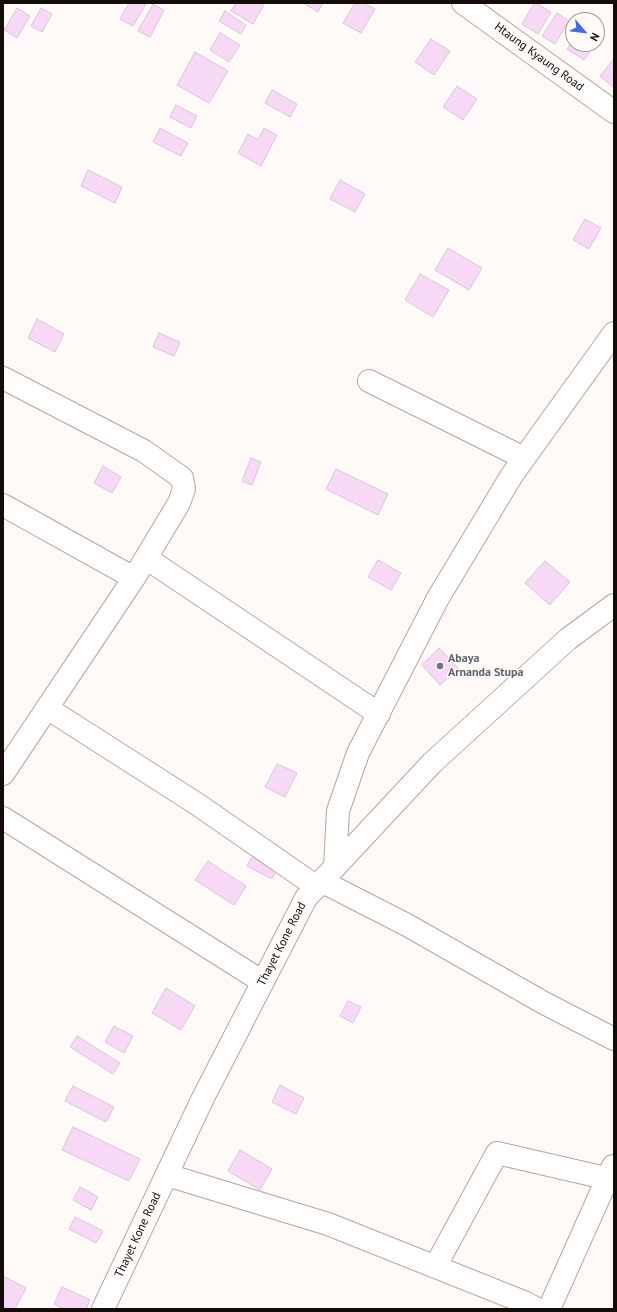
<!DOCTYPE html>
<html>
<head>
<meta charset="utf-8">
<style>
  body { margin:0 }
  #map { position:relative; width:617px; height:1312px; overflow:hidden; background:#fffaf8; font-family:"PT Sans",sans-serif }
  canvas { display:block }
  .frame { position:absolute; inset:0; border:4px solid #130c09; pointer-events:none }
  .north { position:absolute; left:565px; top:12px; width:40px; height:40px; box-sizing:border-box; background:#fffaf8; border:1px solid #a19b98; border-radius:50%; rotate:118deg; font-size:11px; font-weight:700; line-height:16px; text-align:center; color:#130c09 }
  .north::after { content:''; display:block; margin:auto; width:14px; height:18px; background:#466de0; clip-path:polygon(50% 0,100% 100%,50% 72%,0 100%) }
</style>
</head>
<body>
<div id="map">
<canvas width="617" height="1312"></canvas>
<div class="frame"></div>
<div class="north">N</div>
</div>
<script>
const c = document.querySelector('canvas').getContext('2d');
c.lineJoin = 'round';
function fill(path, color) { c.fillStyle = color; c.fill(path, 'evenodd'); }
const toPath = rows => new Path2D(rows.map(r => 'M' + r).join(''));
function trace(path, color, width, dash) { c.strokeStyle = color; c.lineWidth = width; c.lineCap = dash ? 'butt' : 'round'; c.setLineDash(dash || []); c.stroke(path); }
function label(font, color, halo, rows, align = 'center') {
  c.font = font + ' "PT Sans",sans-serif'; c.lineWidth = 3; c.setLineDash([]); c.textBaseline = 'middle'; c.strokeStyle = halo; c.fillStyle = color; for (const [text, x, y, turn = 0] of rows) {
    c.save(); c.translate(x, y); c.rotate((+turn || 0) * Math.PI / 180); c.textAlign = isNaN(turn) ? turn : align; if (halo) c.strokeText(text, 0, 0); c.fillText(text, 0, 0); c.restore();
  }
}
const building = toPath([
  [129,3,146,4,133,26,120,19,129,3],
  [236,3,265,3,253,24,231,11,236,3],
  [303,3,323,3,318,12,303,3],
  [355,3,363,3,375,9,361,33,343,23,355,3],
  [534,3,536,3,551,12,538,34,522,24,534,3],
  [153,4,164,10,150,37,138,31,153,4],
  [17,8,30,16,17,38,4,30,17,8],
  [41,8,52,14,42,32,31,26,41,8],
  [225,11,246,25,241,34,219,21,225,11],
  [557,13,569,21,555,44,542,36,557,13],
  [597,24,604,29,597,40,597,24],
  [220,33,240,45,229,62,210,50,220,33],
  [431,39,450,51,434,75,415,62,431,39],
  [573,40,573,44,595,44,584,60,567,49,573,40],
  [195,52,228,71,209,103,177,85,195,52],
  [614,59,614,88,600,76,614,59],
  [457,86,477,99,463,120,443,107,457,86],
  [272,90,297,104,290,117,265,103,272,90],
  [176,105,197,116,191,128,170,117,176,105],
  [160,128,188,143,181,156,153,142,160,128],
  [264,128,277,135,261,166,238,153,248,134,258,140,264,128],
  [88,170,122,187,115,203,81,186,88,170],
  [340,180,365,194,355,212,330,199,340,180],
  [585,219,601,228,589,249,573,240,585,219],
  [448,248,482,268,469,290,435,270,448,248],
  [420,274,449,290,433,317,405,300,420,274],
  [37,319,64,334,55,352,28,338,37,319],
  [159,333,180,342,174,356,153,347,159,333],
  [251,458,261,462,252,485,242,481,251,458],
  [103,466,121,477,112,493,94,483,103,466],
  [336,469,388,494,378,515,326,489,336,469],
  [378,560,401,573,391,590,368,577,378,560],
  [545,561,570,582,550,605,525,583,545,561],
  [439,648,458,668,440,685,422,665,439,648],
  [277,764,297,773,285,797,265,787,277,764],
  [255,852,279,865,272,879,247,866,255,852],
  [208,861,246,886,234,905,195,880,208,861],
  [166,988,195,1006,181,1030,152,1013,166,988],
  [348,1001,361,1007,353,1023,340,1016,348,1001],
  [114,1026,133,1036,124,1053,105,1042,114,1026],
  [77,1036,120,1063,113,1074,70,1047,77,1036],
  [280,1085,304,1098,296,1114,272,1102,280,1085],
  [73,1086,114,1107,106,1122,65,1101,73,1086],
  [73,1127,140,1159,129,1181,62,1150,73,1127],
  [240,1150,272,1169,260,1190,228,1171,240,1150],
  [80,1187,98,1197,91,1210,73,1200,80,1187],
  [75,1217,103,1231,96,1243,69,1229,75,1217],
  [3,1276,26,1288,15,1309,8,1309,3,1306,3,1276],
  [62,1287,90,1300,86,1309,64,1309,54,1304,62,1287]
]);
const minor = toPath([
  [463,3,614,112],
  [3,378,144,451,182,478,184,489,179,503,134,578,3,774],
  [369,381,524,458],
  [3,505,134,578],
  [146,558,379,714],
  [47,708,197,804,317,887],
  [3,818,263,982],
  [335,866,338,811,358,753,438,598,512,475,614,333],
  [321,881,407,925,544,1003,614,1039],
  [167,1175,328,1224,526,1303,537,1309],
  [435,1267,497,1153,614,1180],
  [103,1309,203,1098,306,898,432,763,568,639,614,605],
  [549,1309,613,1166]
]);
const markers = [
  [440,666,4,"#6b7280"]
];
const streetNames = [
  ["Htaung Kyaung Road",539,57,36],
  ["Thayet Kone Road",282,944,-63],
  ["Thayet Kone Road",138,1235,-65]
];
const worshipNames = [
  ["Abaya",448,659],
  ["Arnanda Stupa",448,673]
];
fill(building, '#f7d8f5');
trace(building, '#d7c6d6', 1);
trace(minor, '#b9a59b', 24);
trace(minor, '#fff', 22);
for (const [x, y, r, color] of markers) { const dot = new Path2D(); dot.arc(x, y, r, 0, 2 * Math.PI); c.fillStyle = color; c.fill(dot); trace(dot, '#fffaf8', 1.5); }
label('12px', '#130c09', '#fffaf8', streetNames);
label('bold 12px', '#5b616d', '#fffaf8', worshipNames, 'left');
</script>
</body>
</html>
